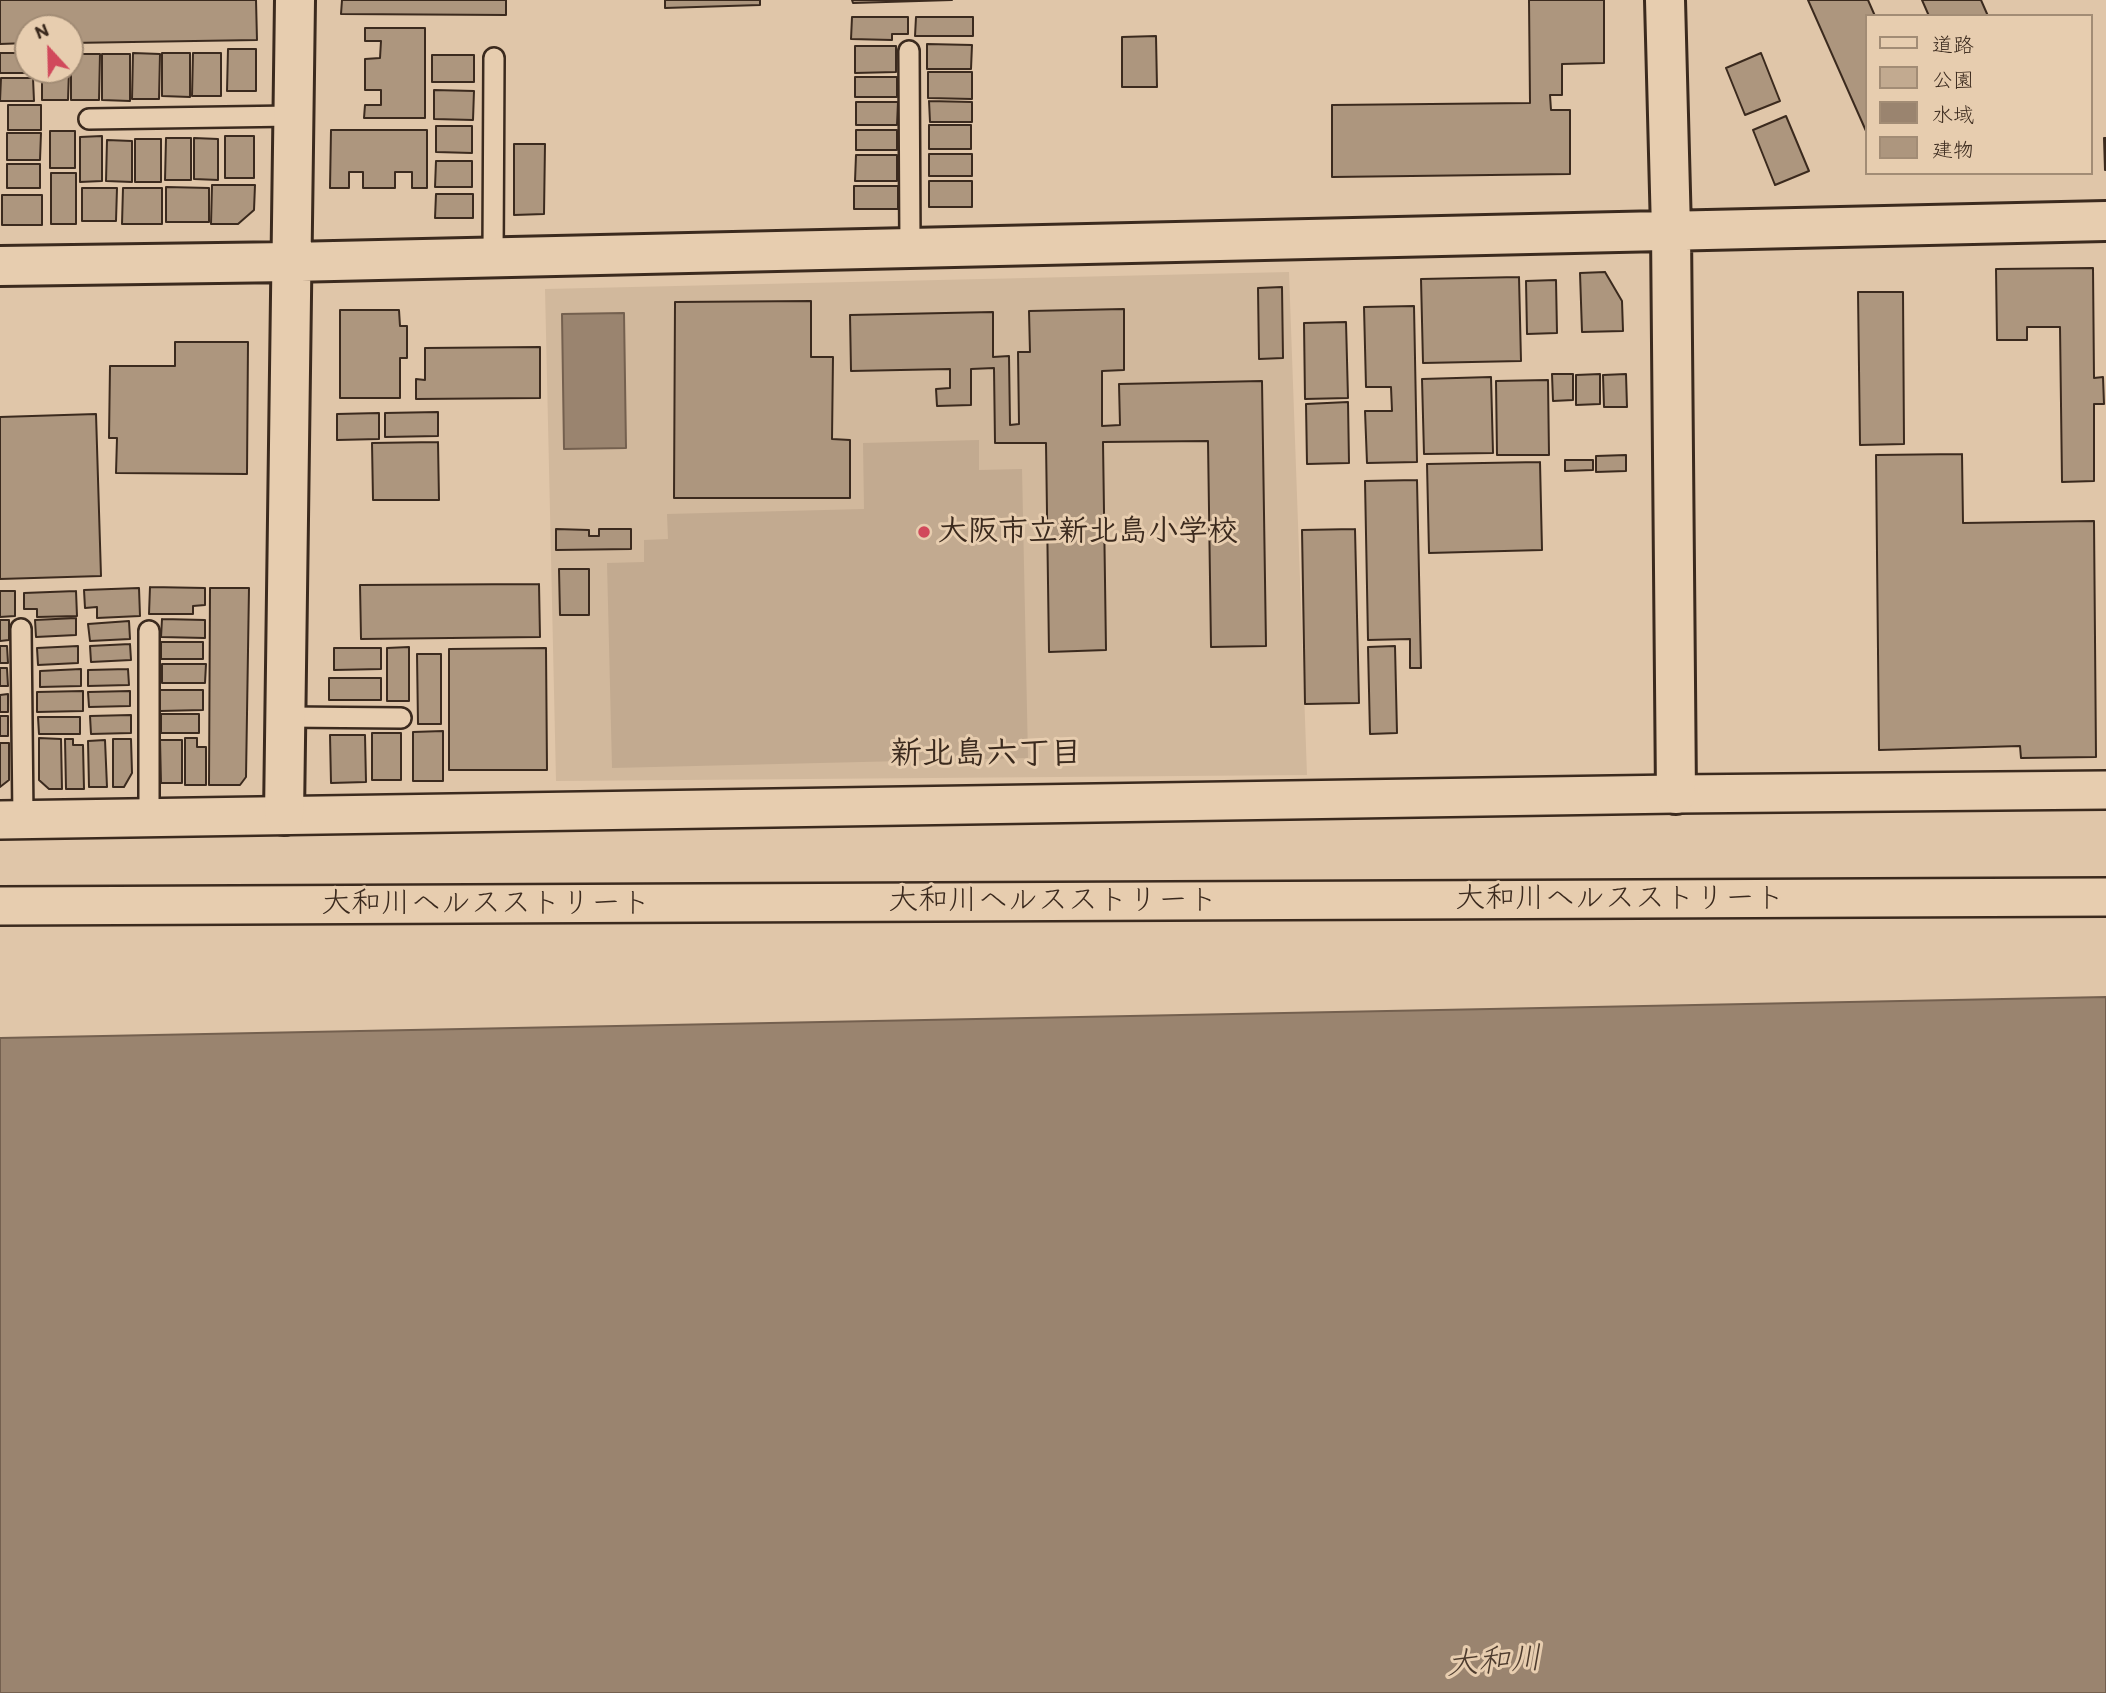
<!DOCTYPE html>
<html>
<head>
<meta charset="utf-8">
<style>
  body { margin:0 }
  #map { position:relative; width:2106px; height:1693px; overflow:hidden; background:#e0c6a9; font-family:Itim,"Klee One",sans-serif }
  canvas { display:block }
  .legend { position:absolute; left:1865px; top:14px; width:228px; height:161px; box-sizing:border-box; background:#e7cdaf; border:2px solid #a28c75; margin:0; padding:9px 12px; list-style:none; font-size:21px; color:#3b2a1e }
  .legend li { display:flex; align-items:center; gap:14px; height:35px }
  .legend b { width:35px; border:2px solid #a28c75 }
  .north { position:absolute; left:14px; top:14px; width:70px; height:70px; box-sizing:border-box; background:#e7cdaf; border:2px solid #a28c75; border-radius:50%; rotate:338deg; font-size:19px; font-weight:700; line-height:28px; text-align:center; color:#3b2a1e }
  .north::after { content:''; display:block; margin:auto; width:24px; height:32px; background:#d1495b; clip-path:polygon(50% 0,100% 100%,50% 72%,0 100%) }
</style>
</head>
<body>
<div id="map">
<canvas width="2106" height="1693"></canvas>
<ul class="legend">
<li><b style="height:9px;background:#e7cdaf"></b>道路</li>
<li><b style="height:19px;background:#c2aa90"></b>公園</li>
<li><b style="height:19px;background:#9a846f"></b>水域</li>
<li><b style="height:19px;background:#ad967e"></b>建物</li>
</ul>
<div class="north">N</div>
</div>
<script>
const c = document.querySelector('canvas').getContext('2d');
c.lineJoin = 'round';
function fill(path, color) { c.fillStyle = color; c.fill(path, 'evenodd'); }
const toPath = rows => new Path2D(rows.map(r => 'M' + r).join(''));
function trace(path, color, width, dash) { c.strokeStyle = color; c.lineWidth = width; c.lineCap = dash ? 'butt' : 'round'; c.setLineDash(dash || []); c.stroke(path); }
function label(font, color, halo, rows, align = 'center') {
  c.font = font + ' Itim,"Klee One",sans-serif'; c.lineWidth = 6; c.setLineDash([]); c.textBaseline = 'middle'; c.strokeStyle = halo; c.fillStyle = color; for (const [text, x, y, turn = 0] of rows) {
    c.save(); c.translate(x, y); c.rotate((+turn || 0) * Math.PI / 180); c.textAlign = isNaN(turn) ? turn : align; if (halo) c.strokeText(text, 0, 0); c.fillText(text, 0, 0); c.restore();
  }
}
const built = toPath([
  [1289,272,1307,775,556,781,545,289]
]);
const green = toPath([
  [979,440,979,470,1022,469,1028,758,612,768,607,563,644,562,644,540,668,539,667,514,864,509,863,443]
]);
const water = toPath([
  [624,313,626,448,564,449,562,314,624,313],
  [2106,997,2106,1693,0,1693,0,1038,2106,997]
]);
const building = toPath([
  [0,0,256,0,257,40,70,43,70,28,28,28,28,43,0,44,0,0],
  [342,0,506,0,506,15,341,14,342,0],
  [665,0,760,0,760,5,665,8,665,0],
  [852,0,952,0,853,3,852,0],
  [1529,0,1604,0,1604,63,1562,64,1562,95,1550,95,1551,110,1570,110,1570,174,1332,177,1332,105,1530,103,1529,0],
  [1808,0,1868,0,1875,16,1866,16,1866,131,1808,0],
  [1922,0,1981,0,1988,16,1929,16,1922,0],
  [852,17,908,17,908,34,892,34,892,40,851,39,852,17],
  [916,17,973,17,973,36,915,36,916,17],
  [365,28,425,28,425,118,364,118,365,105,381,105,381,90,365,90,365,59,380,58,381,41,365,41,365,28],
  [1156,36,1157,87,1122,87,1122,37,1156,36],
  [927,44,972,45,971,69,927,69,927,44],
  [855,46,896,46,896,72,855,73,855,46],
  [228,49,256,49,256,91,227,91,228,49],
  [0,53,28,53,28,70,36,70,36,73,0,73,0,53],
  [133,53,160,54,159,99,132,99,133,53],
  [162,53,190,53,190,97,162,96,162,53],
  [193,53,221,53,221,96,192,96,193,53],
  [1761,53,1780,101,1745,115,1726,68,1761,53],
  [71,54,100,54,99,100,71,100,71,54],
  [102,54,130,54,130,101,102,100,102,54],
  [432,55,474,55,474,82,432,82,432,55],
  [42,70,69,70,68,100,42,100,42,70],
  [928,72,972,72,972,99,928,98,928,72],
  [855,77,897,77,897,97,855,97,855,77],
  [1,78,33,78,34,101,0,101,1,78],
  [434,90,474,91,473,120,434,119,434,90],
  [929,101,972,102,972,122,930,122,929,101],
  [856,102,898,102,897,125,856,125,856,102],
  [8,105,41,105,41,130,8,130,8,105],
  [1786,116,1809,171,1775,185,1753,130,1786,116],
  [929,125,971,125,971,149,929,149,929,125],
  [436,126,472,126,472,153,436,152,436,126],
  [331,130,427,130,427,188,412,188,412,172,395,172,395,188,363,188,363,172,349,172,349,188,330,188,331,130],
  [856,130,897,130,897,150,856,150,856,130],
  [50,131,75,131,75,168,50,168,50,131],
  [7,133,41,133,40,160,7,160,7,133],
  [102,136,102,181,80,182,80,137,102,136],
  [225,136,254,136,254,178,225,178,225,136],
  [166,138,191,138,191,180,165,180,166,138],
  [194,138,218,139,218,180,194,179,194,138],
  [2104,138,2106,138,2106,170,2105,170,2104,138],
  [135,139,161,139,161,182,135,182,135,139],
  [107,140,132,141,132,182,106,181,107,140],
  [514,144,545,144,544,214,514,215,514,144],
  [929,154,972,154,972,176,929,176,929,154],
  [856,155,897,155,897,181,855,181,856,155],
  [436,161,472,161,472,187,435,187,436,161],
  [7,164,40,164,40,188,7,188,7,164],
  [51,173,76,173,76,224,51,224,51,173],
  [929,181,972,181,972,207,929,207,929,181],
  [212,185,255,185,254,210,238,224,211,224,212,185],
  [854,186,898,186,898,209,854,209,854,186],
  [166,187,209,188,209,222,166,222,166,187],
  [82,188,117,188,116,221,82,221,82,188],
  [123,188,162,188,162,224,122,224,123,188],
  [436,194,473,194,473,218,435,218,436,194],
  [2,195,42,195,42,225,2,225,2,195],
  [2093,268,2094,378,2103,377,2104,404,2094,404,2094,481,2062,482,2060,327,2027,327,2027,340,1997,340,1996,269,2093,268],
  [1605,272,1622,301,1623,331,1582,332,1580,273,1605,272],
  [1519,277,1521,361,1423,363,1421,279,1519,277],
  [1556,280,1557,333,1527,334,1526,281,1556,280],
  [1282,287,1283,358,1259,359,1258,288,1282,287],
  [1858,292,1903,292,1904,444,1860,445,1858,292],
  [811,301,811,357,833,357,832,439,850,440,850,498,674,498,675,302,811,301],
  [1414,306,1417,462,1367,463,1365,411,1392,411,1391,387,1366,387,1364,307,1414,306],
  [1124,309,1124,370,1102,371,1102,426,1120,425,1119,384,1262,381,1266,646,1211,647,1208,441,1103,442,1106,650,1049,652,1046,443,995,443,994,368,971,369,971,405,937,406,936,389,950,388,950,369,851,371,850,315,993,312,993,357,1009,356,1010,425,1019,424,1018,352,1030,352,1029,311,1124,309],
  [340,310,399,310,400,326,407,326,407,358,400,358,400,398,340,398,340,310],
  [1346,322,1348,398,1305,399,1304,323,1346,322],
  [175,342,248,342,247,474,116,473,117,438,109,438,110,366,175,366,175,342],
  [540,347,540,398,416,399,416,379,425,380,425,348,540,347],
  [1552,374,1573,374,1573,400,1553,401,1552,374],
  [1600,374,1600,404,1576,405,1576,375,1600,374],
  [1626,374,1627,407,1604,407,1603,375,1626,374],
  [1491,377,1493,453,1424,454,1422,379,1491,377],
  [1548,380,1549,455,1497,455,1496,381,1548,380],
  [1348,402,1349,463,1307,464,1306,404,1348,402],
  [438,412,438,436,385,437,385,413,438,412],
  [379,413,379,439,337,440,337,414,379,413],
  [96,414,101,576,0,579,0,417,96,414],
  [438,442,439,500,373,500,372,443,438,442],
  [1962,454,1963,523,2094,521,2096,757,2021,758,2020,746,1879,750,1876,455,1962,454],
  [1626,455,1626,471,1596,472,1596,456,1626,455],
  [1565,460,1593,460,1593,470,1565,471,1565,460],
  [1540,462,1542,550,1429,553,1427,464,1540,462],
  [1417,480,1421,668,1410,668,1410,639,1368,640,1365,481,1417,480],
  [556,529,589,530,589,536,599,536,599,529,631,529,631,549,556,550,556,529],
  [1355,529,1359,703,1305,704,1302,530,1355,529],
  [559,569,589,569,589,615,560,615,559,569],
  [539,584,540,637,361,639,360,585,539,584],
  [150,587,205,588,205,605,193,606,193,614,149,614,150,587],
  [139,588,140,616,97,618,97,607,85,608,84,590,139,588],
  [210,588,249,588,246,777,240,785,209,785,210,588],
  [0,591,15,591,15,616,0,617,0,591],
  [76,591,77,616,37,617,37,609,24,609,24,593,76,591],
  [76,618,76,635,36,637,35,620,76,618],
  [162,619,205,620,205,638,161,637,162,619],
  [0,620,9,620,9,640,0,641,0,620],
  [129,621,130,639,90,641,88,624,129,621],
  [161,642,203,642,203,659,161,659,161,642],
  [130,644,131,660,91,662,90,646,130,644],
  [0,646,7,646,8,663,0,663,0,646],
  [78,646,78,663,38,665,37,648,78,646],
  [1395,646,1397,733,1370,734,1368,647,1395,646],
  [409,647,409,701,387,701,387,648,409,647],
  [334,648,381,648,381,669,334,670,334,648],
  [546,648,547,770,449,770,449,649,546,648],
  [417,654,441,654,441,724,418,724,417,654],
  [162,664,206,664,205,683,162,683,162,664],
  [0,668,7,668,8,686,0,686,0,668],
  [81,669,81,686,40,687,40,671,81,669],
  [128,669,129,685,88,686,88,670,128,669],
  [329,678,381,678,381,700,329,700,329,678],
  [160,690,203,690,203,710,160,711,160,690],
  [83,691,83,711,37,712,37,692,83,691],
  [130,691,130,706,89,707,88,692,130,691],
  [8,694,8,712,0,712,0,695,8,694],
  [161,714,199,714,199,733,161,733,161,714],
  [131,715,131,733,91,734,90,716,131,715],
  [0,716,8,716,8,736,0,736,0,716],
  [38,717,80,717,80,734,39,734,38,717],
  [443,731,443,781,413,781,413,732,443,731],
  [372,733,401,733,401,780,372,780,372,733],
  [330,735,365,735,366,782,331,783,330,735],
  [39,738,61,739,62,789,49,789,39,780,39,738],
  [185,738,197,738,197,747,206,747,206,785,185,785,185,738],
  [65,739,73,739,73,745,83,745,84,789,66,789,65,739],
  [113,739,131,739,132,773,124,787,113,787,113,739],
  [105,740,107,787,89,787,88,741,105,740],
  [160,740,182,740,182,783,161,783,160,740],
  [0,743,9,743,9,780,0,787,0,743]
]);
const lane = toPath([
  [909,51,910,247],
  [89,119,293,116],
  [493,256,494,58],
  [21,629,23,819],
  [286,717,401,718],
  [149,817,149,631]
]);
const street = toPath([
  [0,820,1676,794,2106,790],
  [0,906,2106,897]
]);
const secondary = toPath([
  [1665,0,1671,230,1676,794],
  [0,266,290,262,2106,221],
  [284,815,295,0]
]);
const markers = [
  [924,532,7,"#d1495b"]
];
const poiNames = [
  ["大阪市立新北島小学校",938,532]
];
const streetNames = [
  ["大和川ヘルスストリート",1620,899],
  ["大和川ヘルスストリート",1053,901],
  ["大和川ヘルスストリート",486,904]
];
const neighbourhoodNames = [
  ["新北島六丁目",986,755]
];
const waterNames = [
  ["大和川",1494,1663,-4]
];
fill(built, '#d1b89c');
fill(green, '#c2aa90');
fill(water, '#9a846f');
trace(water, '#74604f', 2);
fill(building, '#ad967e');
trace(building, '#3b2a1e', 2);
trace(lane, '#3b2a1e', 24);
trace(street, '#3b2a1e', 42);
trace(secondary, '#3b2a1e', 44);
trace(lane, '#e7cdaf', 19);
trace(street, '#e7cdaf', 37);
trace(secondary, '#e7cdaf', 38);
for (const [x, y, r, color] of markers) { const dot = new Path2D(); dot.arc(x, y, r, 0, 2 * Math.PI); c.fillStyle = color; c.fill(dot); trace(dot, '#e7cdaf', 2.5); }
label('bold 30px', '#3b2a1e', '#e7cdaf', poiNames, 'left');
label('30px', '#3b2a1e', '#e7cdaf', streetNames);
label('bold 32px', '#3b2a1e', '#e7cdaf', neighbourhoodNames);
label('italic 32px', '#4e3c2e', '#e7cdaf', waterNames);
</script>
</body>
</html>
